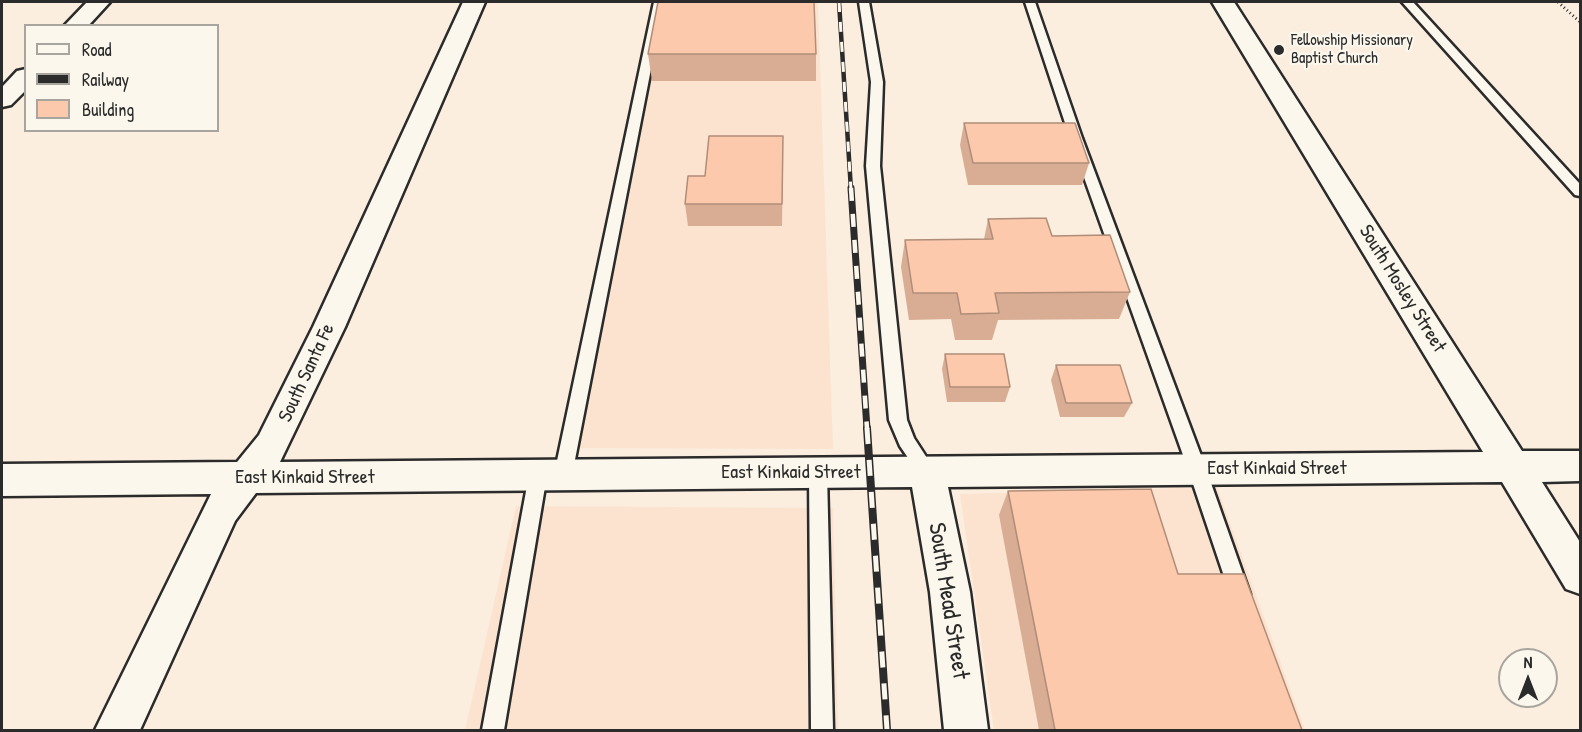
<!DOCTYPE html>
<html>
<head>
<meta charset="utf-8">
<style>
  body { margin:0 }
  #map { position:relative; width:1582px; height:732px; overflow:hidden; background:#fbeedf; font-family:"Patrick Hand",sans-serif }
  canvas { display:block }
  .frame { position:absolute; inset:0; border:3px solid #2b2b2b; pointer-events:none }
  .legend { position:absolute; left:24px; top:24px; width:195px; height:108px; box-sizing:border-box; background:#fbf7ec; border:2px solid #a8a59f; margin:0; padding:8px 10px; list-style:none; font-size:18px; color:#2b2b2b }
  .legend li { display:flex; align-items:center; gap:12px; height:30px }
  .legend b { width:30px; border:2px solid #a8a59f }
  .north { position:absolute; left:1498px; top:648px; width:60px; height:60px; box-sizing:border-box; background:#fbf7ec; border:2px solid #a8a59f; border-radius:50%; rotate:0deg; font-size:16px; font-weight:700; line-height:24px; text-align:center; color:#2b2b2b }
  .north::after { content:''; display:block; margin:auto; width:21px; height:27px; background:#2b2b2b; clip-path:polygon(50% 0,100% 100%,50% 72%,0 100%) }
</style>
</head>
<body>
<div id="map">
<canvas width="1582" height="732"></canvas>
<div class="frame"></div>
<ul class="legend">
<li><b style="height:8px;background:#fbf7ec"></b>Road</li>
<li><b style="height:8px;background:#2b2b2b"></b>Railway</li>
<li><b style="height:16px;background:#fcc9ac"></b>Building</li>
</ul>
<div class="north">N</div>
</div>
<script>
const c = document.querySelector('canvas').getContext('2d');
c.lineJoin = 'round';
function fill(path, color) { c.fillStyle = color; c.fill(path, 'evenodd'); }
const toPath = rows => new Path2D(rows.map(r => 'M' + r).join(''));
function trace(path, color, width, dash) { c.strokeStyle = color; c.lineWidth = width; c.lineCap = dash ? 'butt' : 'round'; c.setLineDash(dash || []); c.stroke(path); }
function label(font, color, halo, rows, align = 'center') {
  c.font = font + ' "Patrick Hand",sans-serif'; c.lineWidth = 4.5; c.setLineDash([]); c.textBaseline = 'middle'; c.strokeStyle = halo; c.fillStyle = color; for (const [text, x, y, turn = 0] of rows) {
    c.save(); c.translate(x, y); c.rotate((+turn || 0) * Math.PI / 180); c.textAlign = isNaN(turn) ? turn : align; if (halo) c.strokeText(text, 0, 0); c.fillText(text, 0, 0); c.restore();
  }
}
const built = toPath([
  [651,2,818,2,833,449,559,448],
  [1217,487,1305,730,994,730,960,494],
  [516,506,833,508,838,730,465,730]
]);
const path = toPath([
  [1558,2,1580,22]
]);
const service = toPath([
  [654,2,664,2,572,475,569,481,563,483,557,481,554,475,654,2],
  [859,2,869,2,883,82,880,166,907,420,914,438,936,472,933,477,927,480,921,477,900,446,889,420,866,166,871,82,859,2],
  [1025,2,1035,2,1082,138,1206,469,1250,594,1247,601,1240,603,1233,601,1230,594,1188,469,1070,138,1025,2],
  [1402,2,1413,2,1580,184,1580,196,1575,195,1402,2],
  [818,465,824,468,827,473,833,730,811,730,809,473,812,468,818,465],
  [538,467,544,469,547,475,504,730,482,730,529,475,532,469,538,467]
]);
const minor = toPath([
  [87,2,110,2,88,26,64,26,87,2],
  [463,2,485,2,345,327,280,462,1483,452,1212,2,1234,2,1522,451,1580,451,1580,481,1542,482,1580,542,1580,594,1566,589,1502,482,948,487,970,592,988,730,944,730,930,592,912,487,256,493,235,521,140,730,95,730,211,494,2,496,2,464,237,462,259,435,313,327,463,2],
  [26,69,26,90,11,105,2,107,2,87,17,71,26,69]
]);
const railFar2 = toPath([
  [839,2,851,190]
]);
const railFar1 = toPath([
  [851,188,867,429]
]);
const rail = toPath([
  [867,428,887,730]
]);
const wall = toPath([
  [648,54,816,54,816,81,652,81],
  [964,123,1089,163,1082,185,968,185,960,145],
  [783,158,782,226,688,226,685,204,705,176],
  [988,219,1052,236,1130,292,1119,319,998,320,992,340,955,340,951,319,909,320,901,267,905,240,984,239],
  [945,354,1010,387,1005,402,947,402,942,369],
  [1056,365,1132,403,1124,417,1060,417,1051,380],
  [1008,491,1178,574,1302,730,1039,730,999,515]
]);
const building = toPath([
  [658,2,814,2,816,54,648,54,658,2],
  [964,123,1075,123,1089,163,973,163,964,123],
  [709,136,783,136,782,204,685,204,688,176,705,176,709,136],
  [1046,218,1052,236,1110,235,1130,292,995,293,999,313,961,314,957,293,913,293,905,240,993,239,988,219,1046,218],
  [945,354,1004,354,1010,387,950,387,945,354],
  [1056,365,1120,365,1132,403,1066,403,1056,365],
  [1151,489,1178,574,1244,574,1302,730,1055,730,1008,491,1151,489]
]);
const markers = [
  [1279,50,6,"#2b2b2b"]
];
const farPoinames = [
  ["Fellowship Missionary",1291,41],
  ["Baptist Church",1291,59]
];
const streetNames = [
  ["South Mosley Street",1402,289,58],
  ["South Santa Fe",307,373,-65],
  ["East Kinkaid Street",1277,469],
  ["East Kinkaid Street",791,473],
  ["East Kinkaid Street",305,478]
];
const nearStreetnames = [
  ["South Mead Street",948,601,81]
];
fill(built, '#fbe3d0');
trace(service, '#2b2b2b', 5);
trace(minor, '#2b2b2b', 5);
trace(path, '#2b2b2b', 3, [1, 3]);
fill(service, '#fbf7ec');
fill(minor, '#fbf7ec');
trace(railFar2, '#2b2b2b', 4.5);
trace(railFar1, '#2b2b2b', 7);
trace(rail, '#2b2b2b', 8);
trace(railFar2, '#fbf7ec', 3, [10]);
trace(railFar1, '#fbf7ec', 4.5, [13]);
trace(rail, '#fbf7ec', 5, [16]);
fill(wall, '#d9ad94');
fill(building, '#fcc9ac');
trace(building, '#b08d78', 1.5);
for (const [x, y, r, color] of markers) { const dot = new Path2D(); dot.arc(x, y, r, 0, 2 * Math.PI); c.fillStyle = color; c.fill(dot); trace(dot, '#fbf7ec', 2); }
label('16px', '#2b2b2b', '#fbf7ec', farPoinames, 'left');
label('20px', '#2b2b2b', '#fbf7ec', streetNames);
label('24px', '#2b2b2b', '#fbf7ec', nearStreetnames);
</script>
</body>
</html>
